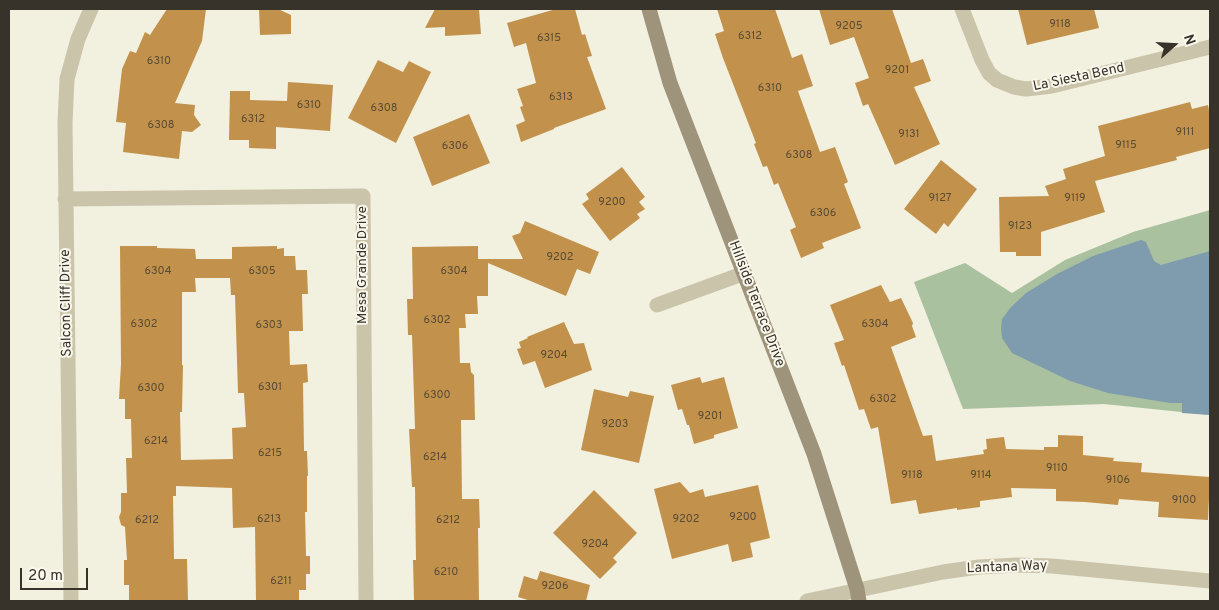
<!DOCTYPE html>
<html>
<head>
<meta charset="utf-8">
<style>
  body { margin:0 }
  #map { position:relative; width:1219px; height:610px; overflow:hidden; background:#f2f0df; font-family:Overpass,sans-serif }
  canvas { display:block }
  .frame { position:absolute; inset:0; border:10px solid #38332a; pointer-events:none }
  .north { position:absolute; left:1149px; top:20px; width:50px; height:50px; -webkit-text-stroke:4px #faf8ec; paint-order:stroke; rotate:71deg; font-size:14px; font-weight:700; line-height:20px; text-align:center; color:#38332a }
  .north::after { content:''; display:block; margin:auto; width:18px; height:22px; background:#38332a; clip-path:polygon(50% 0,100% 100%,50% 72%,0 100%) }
  .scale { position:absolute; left:20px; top:568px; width:68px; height:22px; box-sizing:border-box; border:2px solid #38332a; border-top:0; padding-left:6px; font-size:15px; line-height:18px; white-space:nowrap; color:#38332a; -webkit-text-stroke:4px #faf8ec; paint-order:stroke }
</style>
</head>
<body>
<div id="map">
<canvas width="1219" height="610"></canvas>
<div class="frame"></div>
<div class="north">N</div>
<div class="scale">20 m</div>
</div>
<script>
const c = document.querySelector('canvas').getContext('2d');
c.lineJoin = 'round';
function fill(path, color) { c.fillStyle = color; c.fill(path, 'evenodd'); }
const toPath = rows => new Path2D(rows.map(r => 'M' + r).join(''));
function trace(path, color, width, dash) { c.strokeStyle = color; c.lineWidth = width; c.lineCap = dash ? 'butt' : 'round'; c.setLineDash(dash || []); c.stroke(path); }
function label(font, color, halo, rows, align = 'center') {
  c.font = font + ' Overpass,sans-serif'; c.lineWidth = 4; c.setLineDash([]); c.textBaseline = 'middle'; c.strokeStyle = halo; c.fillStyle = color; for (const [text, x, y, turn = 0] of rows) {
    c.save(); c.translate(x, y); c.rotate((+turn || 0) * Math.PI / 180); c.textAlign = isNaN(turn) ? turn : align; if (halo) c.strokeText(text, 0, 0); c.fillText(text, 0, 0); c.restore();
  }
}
const green = toPath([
  [1210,210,1210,415,1104,404,963,409,914,282,965,263,1012,293,1065,260,1133,232]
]);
const water = toPath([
  [1141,240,1146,242,1154,261,1161,265,1210,251,1210,415,1182,413,1182,403,1170,403,1108,393,1070,381,1012,353,1002,338,1001,328,1002,319,1011,307,1026,293,1057,274,1093,256]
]);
const building = toPath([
  [167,9,206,9,202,41,175,103,195,105,194,115,201,125,192,132,182,131,179,159,123,152,126,123,116,122,122,69,130,51,136,53,145,32,150,35],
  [259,9,278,9,291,15,291,34,260,35],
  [435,9,479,9,481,34,445,36,445,27,425,28],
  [556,9,575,9,582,35,585,34,592,56,587,57,606,109,554,128,554,129,521,142,516,125,525,121,520,107,523,106,517,89,536,83,526,43,514,47,507,23],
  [717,9,775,9,792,58,802,54,813,86,798,91,820,152,835,147,848,182,844,184,861,228,822,243,824,248,801,258,790,230,796,227,778,183,774,185,767,166,763,167,754,144,756,143,723,58,715,34,724,31],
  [819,9,892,9,911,63,923,59,931,81,914,87,940,144,895,165,868,104,863,106,855,83,869,78,854,37,830,45],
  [1018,9,1094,9,1099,28,1027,45],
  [378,60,403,72,409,61,431,72,396,143,348,118],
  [288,82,333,85,330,131,276,127,276,149,249,148,249,140,229,140,230,91,250,91,250,100,287,101],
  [1190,102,1192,109,1208,105,1210,115,1210,148,1176,157,1177,160,1095,181,1105,212,1041,232,1041,256,1016,256,1016,252,1000,252,999,197,1049,196,1045,186,1066,179,1063,169,1105,156,1098,126],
  [469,114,490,163,432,186,413,137],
  [941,160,977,189,948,227,944,223,936,234,904,209],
  [622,167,645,197,639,202,645,209,637,214,640,218,610,241,582,204,589,199,586,194],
  [525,221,599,252,590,274,577,269,566,296,488,263,488,296,477,296,478,314,465,314,466,328,459,328,460,363,470,363,471,372,474,375,475,420,461,420,462,499,479,499,480,528,478,528,479,601,414,601,413,560,416,560,415,487,412,487,409,429,415,429,412,335,408,335,407,299,413,299,412,247,478,246,478,259,523,259,512,236,520,233],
  [120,246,157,246,157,248,195,249,196,259,232,259,232,247,277,246,277,249,284,248,284,256,295,256,296,270,307,270,308,294,302,294,303,331,289,331,290,365,307,364,308,382,303,383,304,451,307,451,308,476,307,476,307,512,305,512,306,556,310,556,310,574,306,574,306,590,299,590,299,601,256,601,255,527,233,528,232,488,176,486,176,496,173,496,174,559,187,559,188,601,129,601,129,585,124,585,124,560,127,560,125,527,121,525,119,517,121,512,121,493,127,493,126,458,132,458,131,419,125,419,125,399,119,399,121,364],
  [195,278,230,278,231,295,235,295,238,393,244,393,246,427,232,428,233,459,181,460,180,412,182,412,183,365,182,365,182,292,196,292],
  [881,285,890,302,901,298,913,323,912,326,916,337,891,347,923,436,932,435,936,461,984,454,983,450,987,449,986,439,1004,437,1006,449,1044,450,1044,447,1058,447,1058,435,1083,436,1083,455,1114,458,1113,461,1142,463,1141,472,1210,477,1208,520,1158,517,1159,502,1119,499,1118,505,1085,502,1056,501,1056,489,1011,488,1012,497,980,501,980,507,957,510,957,508,919,514,916,500,891,504,878,427,871,429,864,409,859,410,844,365,842,366,834,343,844,340,830,305],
  [564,322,574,344,584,343,592,370,545,388,535,361,523,365,517,349,521,348,519,342,528,338,527,337],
  [700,377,702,383,724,377,738,428,714,435,714,438,694,444,689,425,687,425,682,409,678,410,671,385],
  [594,389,628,397,630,391,654,396,639,463,581,450],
  [680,482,690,493,703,489,705,497,758,485,770,538,750,543,753,557,732,562,728,544,672,559,654,489],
  [594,490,637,533,613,558,617,562,600,579,553,533],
  [540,571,590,585,586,601,531,601,518,597,524,576,537,580]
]);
const street = toPath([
  [962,9,982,60,989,73,997,80,1014,87,1026,89,1052,86,1210,47],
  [65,199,363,196,366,601],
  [657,305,745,273],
  [71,601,65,123,67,79,78,39,91,9],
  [807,601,943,572,979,567,1017,565,1052,566,1210,581]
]);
const secondary = toPath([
  [649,9,670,83,814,454,857,589,859,601]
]);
const numberNames = [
  ["9118",1060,25],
  ["9205",849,27],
  ["6312",750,37],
  ["6315",549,39],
  ["6310",159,62],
  ["9201",897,71],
  ["6310",770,89],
  ["6313",561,98],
  ["6310",309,106],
  ["6308",384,109],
  ["6312",253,120],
  ["6308",161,126],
  ["9111",1185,133],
  ["9131",909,135],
  ["9115",1126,146],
  ["6306",455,147],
  ["6308",799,156],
  ["9127",940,199],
  ["9119",1075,199],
  ["9200",612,203],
  ["6306",823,214],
  ["9123",1020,227],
  ["9202",560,258],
  ["6304",158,272],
  ["6305",262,272],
  ["6304",454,272],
  ["6302",437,321],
  ["6302",144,325],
  ["6304",875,325],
  ["6303",269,326],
  ["9204",554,356],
  ["6301",270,388],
  ["6300",151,389],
  ["6300",437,396],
  ["6302",883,400],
  ["9201",710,417],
  ["9203",615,425],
  ["6214",156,442],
  ["6215",270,454],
  ["6214",435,458],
  ["9110",1057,469],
  ["9118",912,476],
  ["9114",981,476],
  ["9106",1118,481],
  ["9100",1184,501],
  ["9200",743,518],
  ["6213",269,520],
  ["9202",686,520],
  ["6212",147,521],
  ["6212",448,521],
  ["9204",595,545],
  ["6210",446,573],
  ["6211",281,582],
  ["9206",555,587]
];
const streetNames = [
  ["La Siesta Bend",1079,78,-12],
  ["Mesa Grande Drive",363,265,-90],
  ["Salcon Cliff Drive",67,303,-91],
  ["Hillside Terrace Drive",756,304,69],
  ["Lantana Way",1007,568,-2]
];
fill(green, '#aac19f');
fill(water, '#7f9caf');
fill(building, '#c2924d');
trace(street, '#cac4ab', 15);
trace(secondary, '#9e947c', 15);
label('11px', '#5a4b33', null, numberNames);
label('14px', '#38332a', '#faf8ec', streetNames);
</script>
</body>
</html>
